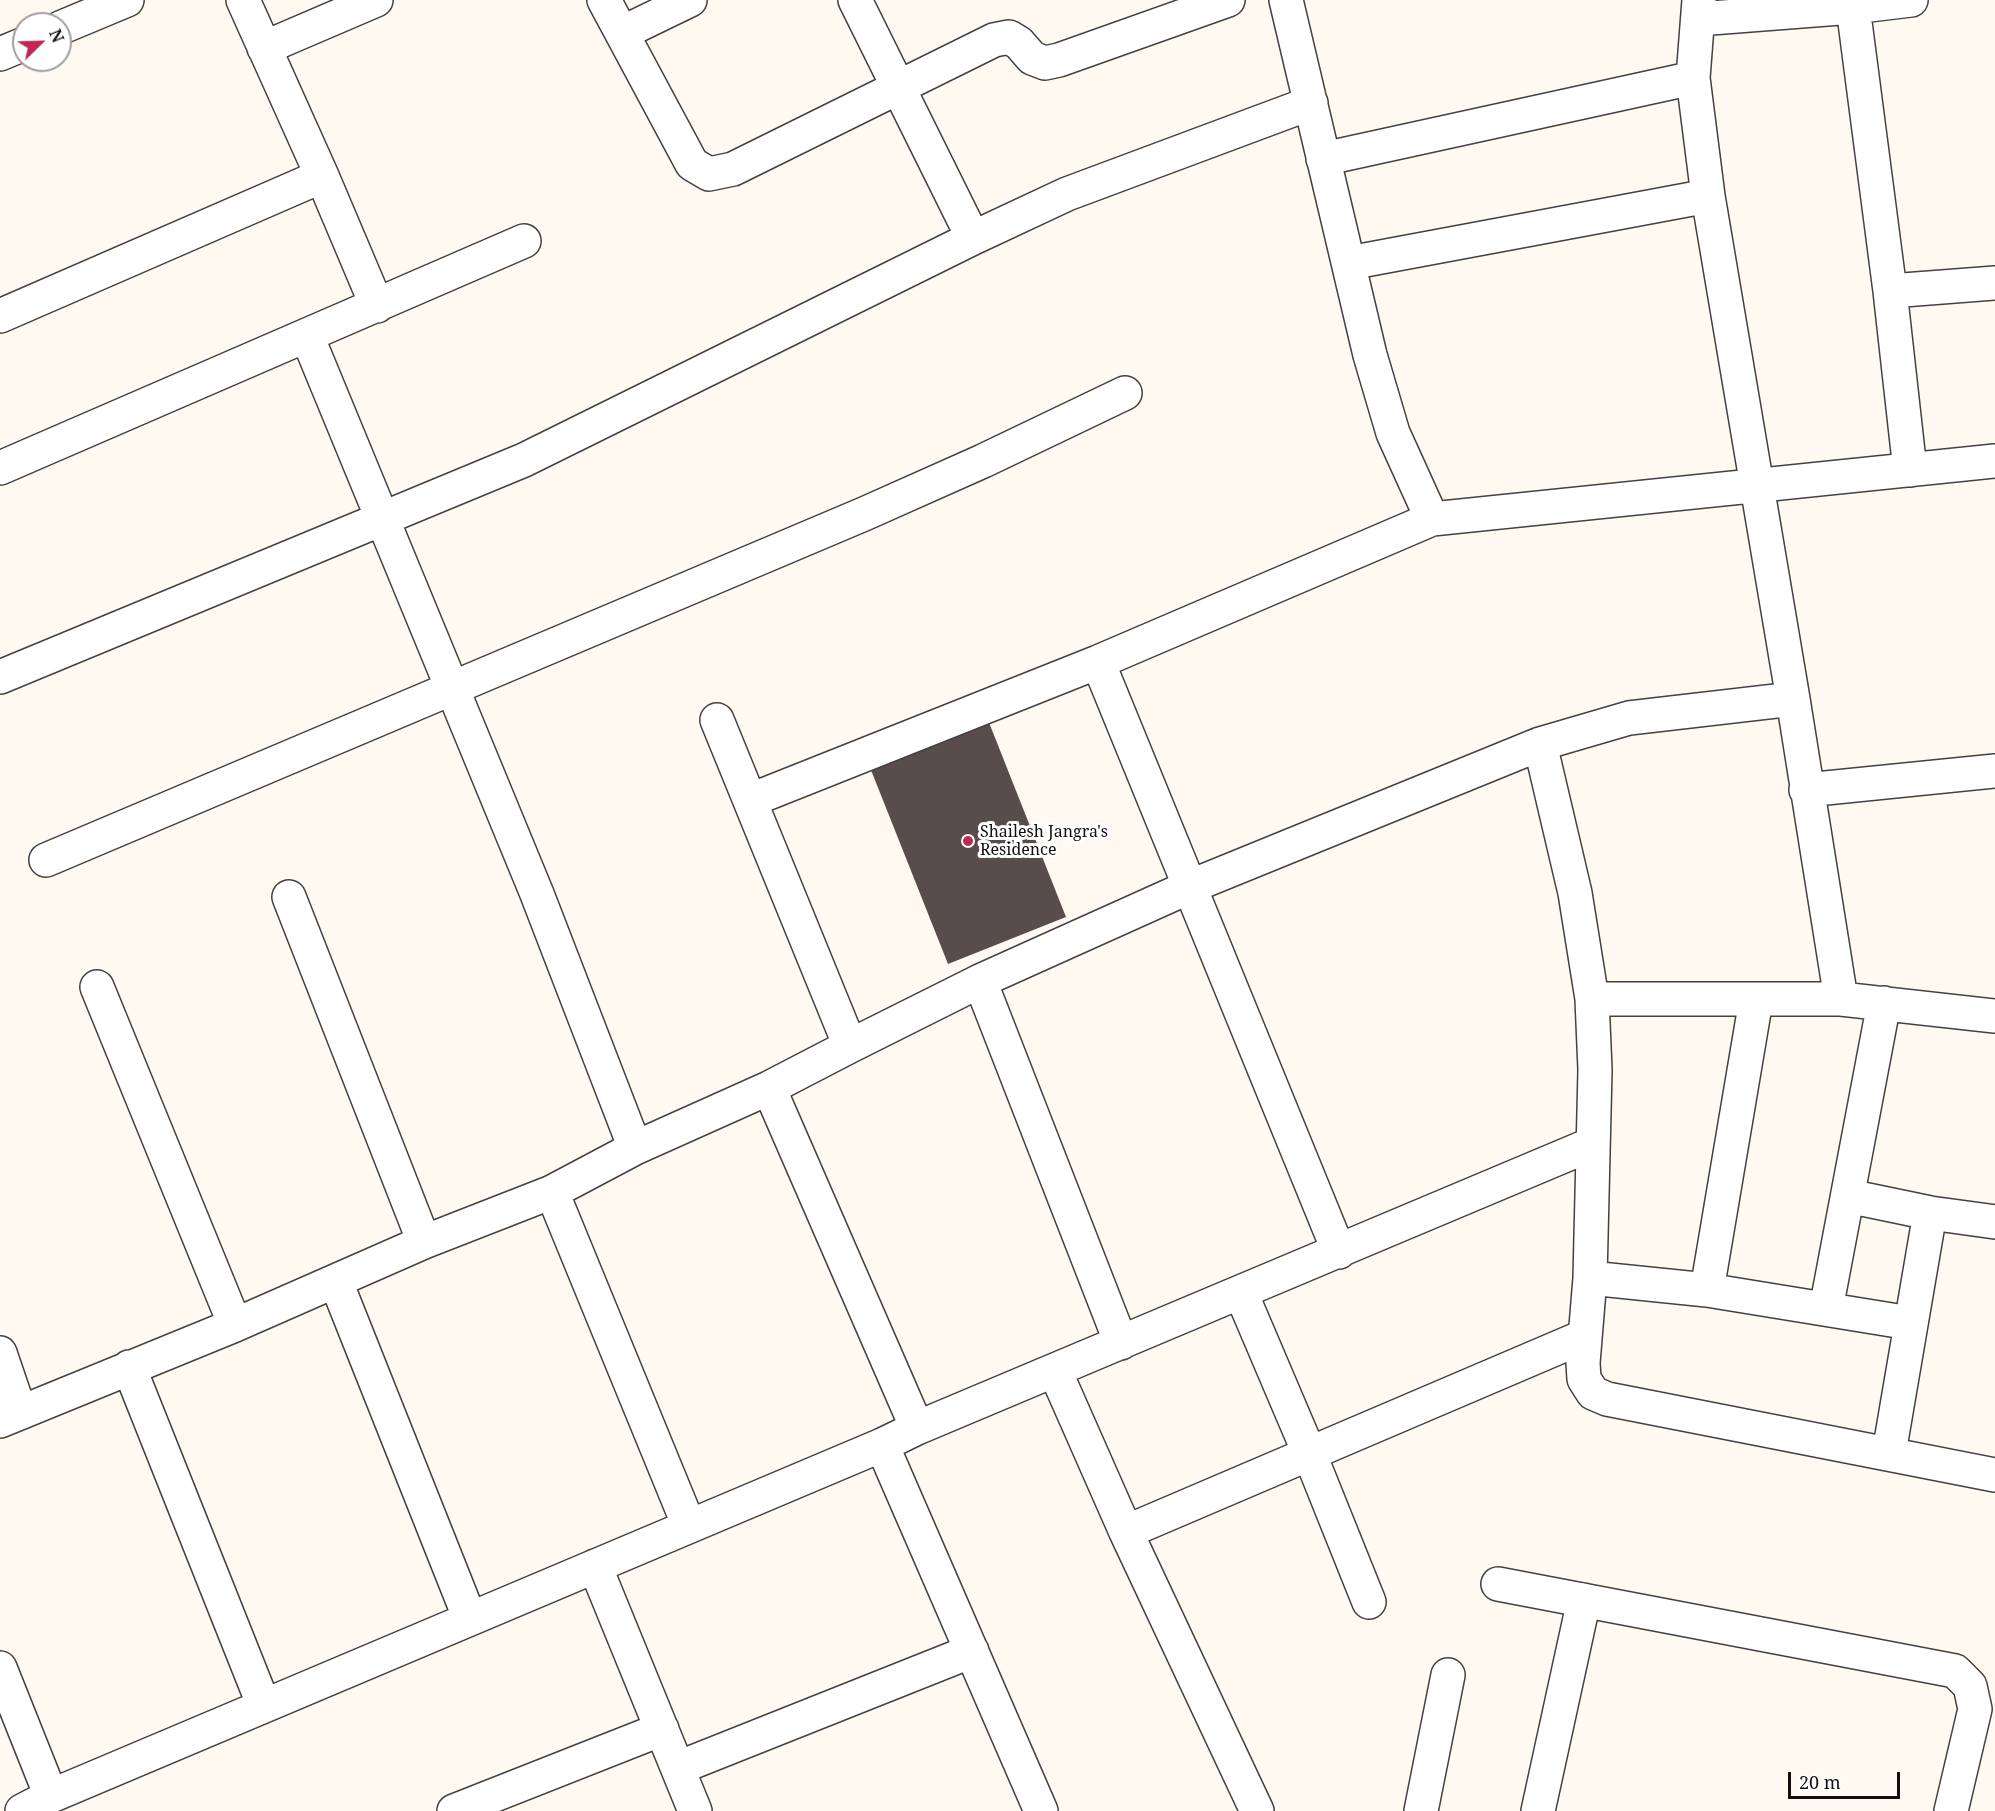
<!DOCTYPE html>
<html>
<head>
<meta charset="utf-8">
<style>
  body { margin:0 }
  #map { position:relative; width:1995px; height:1811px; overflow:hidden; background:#fff9f1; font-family:"Noto Serif",serif }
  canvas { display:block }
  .north { position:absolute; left:12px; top:12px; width:60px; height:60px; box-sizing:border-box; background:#fff; border:2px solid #9f9f9f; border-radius:50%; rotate:67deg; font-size:16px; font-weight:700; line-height:24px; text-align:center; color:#0f0f0f }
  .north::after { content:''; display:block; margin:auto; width:21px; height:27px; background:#be2853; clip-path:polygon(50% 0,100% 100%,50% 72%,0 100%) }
  .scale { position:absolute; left:1788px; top:1772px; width:112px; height:27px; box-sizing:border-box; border:3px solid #0f0f0f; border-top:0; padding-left:8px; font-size:18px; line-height:21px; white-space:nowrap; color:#0f0f0f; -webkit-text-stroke:4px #fff; paint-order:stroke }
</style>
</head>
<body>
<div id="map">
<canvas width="1995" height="1811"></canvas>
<div class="north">N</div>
<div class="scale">20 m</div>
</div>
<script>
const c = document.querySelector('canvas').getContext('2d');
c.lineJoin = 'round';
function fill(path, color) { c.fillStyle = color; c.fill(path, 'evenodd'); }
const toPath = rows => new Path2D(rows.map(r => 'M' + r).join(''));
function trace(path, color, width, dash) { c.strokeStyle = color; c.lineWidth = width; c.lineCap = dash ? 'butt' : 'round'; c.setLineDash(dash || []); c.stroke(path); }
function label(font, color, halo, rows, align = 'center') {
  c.font = font + ' "Noto Serif",serif'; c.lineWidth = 6; c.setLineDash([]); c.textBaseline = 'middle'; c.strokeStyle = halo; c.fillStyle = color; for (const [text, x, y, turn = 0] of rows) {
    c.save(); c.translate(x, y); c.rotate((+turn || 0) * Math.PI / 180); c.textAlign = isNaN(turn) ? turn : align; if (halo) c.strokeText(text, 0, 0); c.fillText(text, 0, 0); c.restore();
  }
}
const building = toPath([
  [988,720,1066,917,948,964,869,765]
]);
const minor = toPath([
  [243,0,322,176,377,306],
  [604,0,692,164,709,174,733,169,994,40,1009,37,1019,43,1032,58,1045,63,1059,60,1228,0],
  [855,0,973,238],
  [1286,0,1370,355,1393,433,1432,519],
  [1699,0,1693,78,1708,196,1793,699,1841,999],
  [1851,0,1853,7,1890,291,1910,470],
  [1698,19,1853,7,1911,0],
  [60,28,127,0],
  [622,33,690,0],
  [264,48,376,0],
  [0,54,24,44],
  [1323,159,1693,78],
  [1349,263,1708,196],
  [1890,291,1995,283],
  [0,316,322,176],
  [307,336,537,894,635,1148],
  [0,468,524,241],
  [1098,662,1339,1252],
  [0,677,524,460,973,238,1067,194,1311,103],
  [717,720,850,1046],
  [1540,744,1575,893,1592,999],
  [1806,790,1995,771],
  [751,800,1098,662,1432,519,1995,461],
  [46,860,864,514,983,461,1125,393],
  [289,897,424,1242],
  [980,981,1121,1343],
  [97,987,235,1325],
  [769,1088,917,1428],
  [552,1192,689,1526],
  [1848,1196,1930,1213,1995,1222],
  [1590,1278,1583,1363,1584,1379,1593,1393,1607,1399,1995,1475],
  [336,1282,470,1619],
  [1707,1290,1756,1000],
  [1241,1293,1310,1455,1369,1602],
  [1826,1309,1884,1003],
  [1910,1323,1707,1290,1590,1278,1595,1070,1592,999,1841,999,1995,1016],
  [0,1353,20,1412],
  [129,1367,264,1706],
  [1055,1371,1126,1532,1257,1811],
  [0,1421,235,1325,424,1242,552,1192,635,1148,769,1088,850,1046,980,981,1189,887,1540,744,1629,718,1793,699],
  [882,1445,1041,1811],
  [1889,1453,1930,1213],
  [1126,1532,1585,1336],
  [595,1566,695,1811],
  [1498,1584,1955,1671,1970,1686,1975,1709,1951,1811],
  [0,1668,51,1796],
  [678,1768,972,1651],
  [22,1811,51,1796,882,1445,917,1428,1592,1144],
  [454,1811,662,1729],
  [1421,1811,1448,1675],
  [1538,1811,1584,1600]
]);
const markers = [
  [968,841,6,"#be2853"]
];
const poiNames = [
  ["Shailesh Jangra's",980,832],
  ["Residence",980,850]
];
fill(building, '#584d4b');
trace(minor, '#424242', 36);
trace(minor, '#fff', 33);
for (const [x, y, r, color] of markers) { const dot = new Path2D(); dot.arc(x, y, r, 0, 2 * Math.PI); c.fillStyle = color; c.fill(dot); trace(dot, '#fff', 2); }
label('16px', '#0f0f0f', '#fff', poiNames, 'left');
</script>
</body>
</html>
